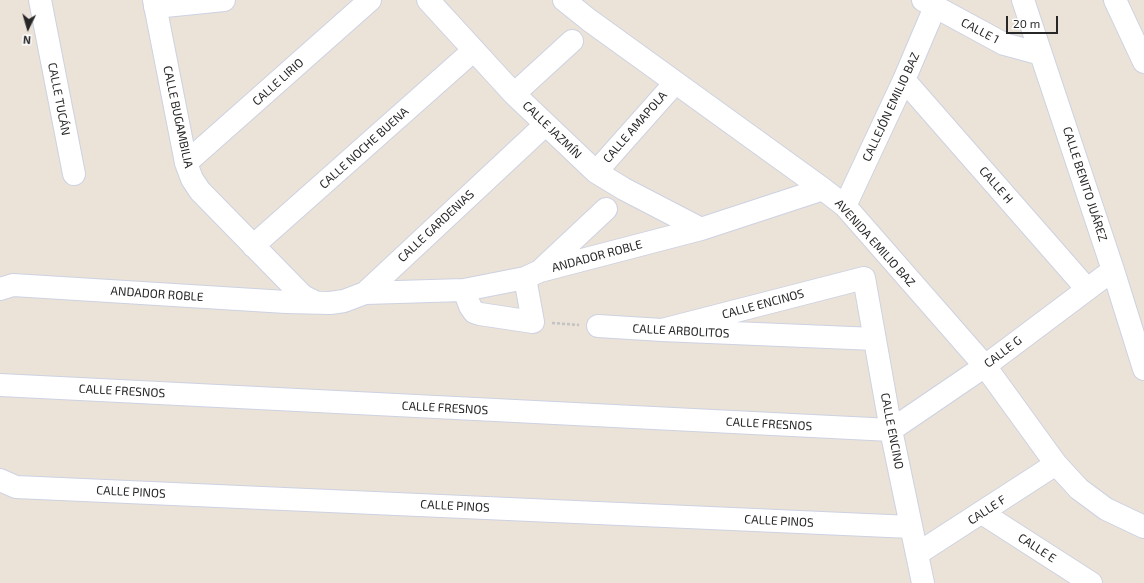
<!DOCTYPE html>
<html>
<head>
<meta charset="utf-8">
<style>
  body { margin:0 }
  #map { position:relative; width:1144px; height:583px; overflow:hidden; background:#ebe2d8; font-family:"Exo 2",sans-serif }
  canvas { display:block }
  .north { position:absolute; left:8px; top:8px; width:40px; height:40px; -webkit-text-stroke:3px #fff; paint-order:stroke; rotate:185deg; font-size:11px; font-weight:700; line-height:16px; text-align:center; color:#272727 }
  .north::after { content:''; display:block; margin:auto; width:14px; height:18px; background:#272727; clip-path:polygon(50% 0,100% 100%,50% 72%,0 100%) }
  .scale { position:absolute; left:1006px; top:16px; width:52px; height:18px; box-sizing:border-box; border:2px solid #272727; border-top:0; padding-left:5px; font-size:12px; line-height:14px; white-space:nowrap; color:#272727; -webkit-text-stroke:3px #fff; paint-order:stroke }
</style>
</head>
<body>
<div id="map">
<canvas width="1144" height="583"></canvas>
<div class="north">N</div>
<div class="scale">20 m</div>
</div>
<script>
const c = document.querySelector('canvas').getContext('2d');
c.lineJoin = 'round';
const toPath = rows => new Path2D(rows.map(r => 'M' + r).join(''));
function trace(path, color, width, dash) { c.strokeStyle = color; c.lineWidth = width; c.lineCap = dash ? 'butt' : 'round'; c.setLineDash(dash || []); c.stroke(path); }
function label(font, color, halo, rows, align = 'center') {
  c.font = font + ' "Exo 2",sans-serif'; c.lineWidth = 3; c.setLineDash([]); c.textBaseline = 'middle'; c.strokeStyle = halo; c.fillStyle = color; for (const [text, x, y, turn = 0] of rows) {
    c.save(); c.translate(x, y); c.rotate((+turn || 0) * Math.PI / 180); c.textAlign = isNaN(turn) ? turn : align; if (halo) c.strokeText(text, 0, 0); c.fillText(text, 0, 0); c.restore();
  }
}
const path = toPath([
  [552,323,579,325]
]);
const minor = toPath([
  [40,0,74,174],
  [154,0,186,163,192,179,200,191,295,288,303,296,315,302],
  [428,0,514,94,596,172,624,189,701,229],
  [564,0,589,20,823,189,845,206,985,366,1056,464,1079,489,1106,509,1144,527],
  [923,0,1004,44,1041,54],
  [1023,0,1113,270,1144,369],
  [1115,0,1144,62],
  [155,7,224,0],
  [904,80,1087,289],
  [514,94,572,41],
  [186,163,370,0],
  [596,172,675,83],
  [845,206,904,80,935,7],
  [253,246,474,50],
  [542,269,606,209],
  [0,289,13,285,286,302,330,303,344,301,365,293,545,125],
  [464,290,470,306,474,312,480,314,533,322,525,278],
  [365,293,464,290,525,278,540,271,701,229,823,189],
  [598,326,662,330,875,339],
  [662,330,864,278,891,430,923,583],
  [0,385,891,430,985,366,1113,270],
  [0,480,16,487,911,527],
  [982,513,1091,583],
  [917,554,1056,464]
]);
const streetNames = [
  ["CALLE 1",980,31,28],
  ["CALLE LIRIO",278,82,-42],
  ["CALLE TUCÁN",59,99,79],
  ["CALLEJÓN EMILIO BAZ",891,107,-65],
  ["CALLE BUGAMBILIA",178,117,78],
  ["CALLE AMAPOLA",635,127,-49],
  ["CALLE JAZMÍN",552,130,44],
  ["CALLE NOCHE BUENA",364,148,-42],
  ["CALLE BENITO JUÁREZ",1085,184,72],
  ["CALLE H",996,185,49],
  ["CALLE GARDENIAS",436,226,-43],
  ["AVENIDA EMILIO BAZ",875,243,48],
  ["ANDADOR ROBLE",597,256,-15],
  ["ANDADOR ROBLE",157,294,4],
  ["CALLE ENCINOS",763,304,-15],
  ["CALLE ARBOLITOS",681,331,3],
  ["CALLE G",1003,352,-37],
  ["CALLE FRESNOS",122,391,3],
  ["CALLE FRESNOS",445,408,3],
  ["CALLE FRESNOS",769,424,3],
  ["CALLE ENCINO",892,431,79],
  ["CALLE PINOS",131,492,3],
  ["CALLE PINOS",455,506,3],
  ["CALLE F",987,510,-33],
  ["CALLE PINOS",779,521,3],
  ["CALLE E",1037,548,33]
];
trace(minor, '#cdd2e2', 24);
trace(path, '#c3c3c3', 2.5, [3, 2]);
trace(minor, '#fff', 22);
label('12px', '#272727', '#fff', streetNames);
</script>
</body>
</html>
